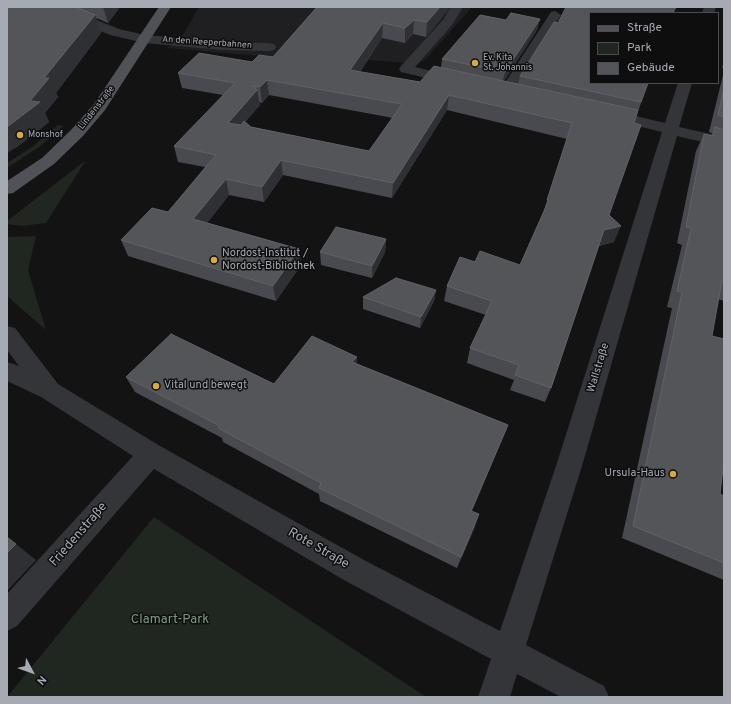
<!DOCTYPE html>
<html>
<head>
<meta charset="utf-8">
<style>
  body { margin:0 }
  #map { position:relative; width:731px; height:704px; overflow:hidden; background:#131314; font-family:Overpass,sans-serif }
  canvas { display:block }
  .frame { position:absolute; inset:0; border:8px solid #a6aab3; pointer-events:none }
  .legend { position:absolute; left:589px; top:12px; width:130px; height:72px; box-sizing:border-box; background:#0e0e0f; border:1px solid #4b4c51; margin:0; padding:5px 7px; list-style:none; font-size:12px; color:#a6aab3 }
  .legend li { display:flex; align-items:center; gap:8px; height:20px }
  .legend b { width:20px; border:1px solid #4b4c51 }
  .north { position:absolute; left:12px; top:652px; width:40px; height:40px; -webkit-text-stroke:3px #0e0e0f; paint-order:stroke; rotate:131deg; font-size:11px; font-weight:700; line-height:16px; text-align:center; color:#a6aab3 }
  .north::after { content:''; display:block; margin:auto; width:14px; height:18px; background:#a6aab3; clip-path:polygon(50% 0,100% 100%,50% 72%,0 100%) }
</style>
</head>
<body>
<div id="map">
<canvas width="731" height="704"></canvas>
<div class="frame"></div>
<ul class="legend">
<li><b style="height:5px;background:#515257"></b>Straße</li>
<li><b style="height:11px;background:#202620"></b>Park</li>
<li><b style="height:11px;background:#535559"></b>Gebäude</li>
</ul>
<div class="north">N</div>
</div>
<script>
const c = document.querySelector('canvas').getContext('2d');
c.lineJoin = 'round';
function fill(path, color) { c.fillStyle = color; c.fill(path, 'evenodd'); }
const toPath = rows => new Path2D(rows.map(r => 'M' + r).join(''));
function trace(path, color, width, dash) { c.strokeStyle = color; c.lineWidth = width; c.lineCap = dash ? 'butt' : 'round'; c.setLineDash(dash || []); c.stroke(path); }
function label(font, color, halo, rows, align = 'center') {
  c.font = font + ' Overpass,sans-serif'; c.lineWidth = 3; c.setLineDash([]); c.textBaseline = 'middle'; c.strokeStyle = halo; c.fillStyle = color; for (const [text, x, y, turn = 0] of rows) {
    c.save(); c.translate(x, y); c.rotate((+turn || 0) * Math.PI / 180); c.textAlign = isNaN(turn) ? turn : align; if (halo) c.strokeText(text, 0, 0); c.fillText(text, 0, 0); c.restore();
  }
}
const built = toPath([
  [199,7,472,7,426,59,418,64,368,60,360,71,272,57,167,48,184,33]
]);
const green = toPath([
  [58,125,64,126,39,147,7,168,7,163,32,147],
  [86,160,46,223,22,226,7,224,7,221],
  [36,236,28,270,46,330,7,296,7,237],
  [154,517,426,697,7,697]
]);
const minor = toPath([
  [47,7,64,7,119,29,145,35,223,42,269,43,274,44,276,47,274,50,269,51,223,50,145,43,110,35,49,10,47,7],
  [451,7,463,7,452,25,415,67,461,78,463,81,461,84,456,85,401,72,399,69,401,66,443,20,451,7],
  [704,7,716,7,714,13,702,13,704,7],
  [555,11,561,15,513,92,511,95,506,96,501,95,499,92,551,12,555,11],
  [678,83,692,83,679,127,724,137,724,147,677,136,582,466,526,645,604,686,609,697,561,697,517,674,510,697,478,697,491,659,344,580,154,469,17,626,7,631,7,594,133,456,41,397,7,381,7,362,19,366,7,350,7,326,15,328,58,384,160,446,364,560,500,631,556,466,662,132,601,117,598,114,601,111,606,109,665,123,678,83]
]);
const major = toPath([
  [159,7,171,7,105,110,83,136,54,164,13,193,7,194,7,181,42,158,71,130,94,104,159,7]
]);
const wall = toPath([
  [7,7,120,7,108,23,96,18,101,33,56,93,58,97,45,113,49,122,17,147],
  [317,7,450,7,426,37,413,34,405,43,382,38,360,72,420,82,441,67,442,59,506,20,540,19,537,30,504,81,518,84,520,76,648,83,634,123,609,215,614,242,599,246,551,388,545,402,510,390,514,380,467,363,470,348,486,315,444,301,447,286,475,262,520,265,543,213,567,139,447,110,392,198,283,175,264,202,229,195,207,223,299,249,301,265,276,301,128,256,121,240,168,212,205,167,178,162,174,146,223,95,182,88,178,73,252,62,273,57],
  [269,95,393,118,369,151,251,127,245,122,260,105,259,102,262,103],
  [724,61,724,68,722,68],
  [724,71,724,301,718,299,712,336,720,494,724,496,724,580,622,538,672,308,667,307,682,245,677,243,696,151,704,134,711,136,712,133,709,132],
  [386,239,385,252,372,278,321,265,320,252],
  [436,290,434,301,420,328,363,309,363,297],
  [357,357,357,364,508,425,502,439,472,511,475,527,457,568,320,501,319,494,223,442,222,438,135,392,126,377,274,384]
]);
const shadedWall = toPath([
  [103,7,120,7,108,23],
  [440,7,450,7,426,37,427,22],
  [95,15,101,33,56,93,58,97,45,113,49,122,17,147,7,153,7,127,30,101,44,78],
  [540,19,537,30,502,84,505,72],
  [414,20,413,34,405,43,405,28],
  [383,23,382,38,351,85,350,70],
  [267,80,269,95,262,103,260,87],
  [257,90,260,105,231,138,228,123],
  [449,95,447,110,392,198,393,183],
  [281,160,283,175,264,202,262,187],
  [226,179,229,195,198,235,193,219],
  [621,226,614,242,598,246,604,230],
  [386,239,385,252,372,278,372,266],
  [299,249,301,265,276,301,273,286],
  [436,290,434,301,420,328,421,317],
  [357,357,357,372,352,362],
  [508,425,502,439,467,523,471,511],
  [479,514,475,527,457,568,461,557],
  [16,544,36,560,7,591,7,553]
]);
const building = toPath([
  [7,7,76,7,95,15,44,78,49,78,30,101,40,102,7,127,7,7],
  [317,7,440,7,427,22,414,20,405,28,383,23,350,70,420,82,434,66,638,110,634,123,641,125,609,215,621,226,604,230,551,388,515,375,519,365,470,348,492,301,447,286,460,257,475,262,480,251,520,265,549,200,547,200,572,123,449,95,393,183,281,160,262,187,226,179,193,219,299,249,273,286,121,240,152,208,168,212,216,155,174,146,235,83,178,73,199,53,252,62,259,55,273,57,317,7],
  [267,80,402,104,369,151,251,127,244,121,241,125,228,123,257,90,253,86,260,87,267,80],
  [566,7,576,7,582,8,583,7,676,7,673,13,590,13,590,83,648,83,641,102,520,76,554,22,558,23,566,7],
  [511,13,540,19,505,72,442,59,480,15,506,20,511,13],
  [724,88,724,117,718,115,724,88],
  [715,127,724,130,724,281,722,280,712,336,724,339,724,460,720,494,724,496,724,563,633,526,682,292,677,291,691,228,686,227,704,134,713,136,715,127],
  [336,227,386,239,372,266,320,252,336,227],
  [396,278,436,290,421,317,363,297,396,278],
  [171,334,274,384,312,336,357,357,352,362,508,425,471,511,479,514,461,557,319,488,321,483,218,428,220,426,126,377,171,334],
  [7,537,16,544,7,553,7,537]
]);
const markers = [
  [475,63,4,"#dba944"],
  [20,135,4,"#dba944"],
  [214,260,4,"#dba944"],
  [156,386,4,"#dba944"],
  [673,474,4,"#dba944"]
];
const farStreetnames = [
  ["An den Reeperbahnen",207,43,4],
  ["Lindenstraße",97,108,-52]
];
const farPoinames = [
  ["Ev. Kita",483,58],
  ["St. Johannis",483,68],
  ["Monshof",28,135]
];
const poiNames = [
  ["Nordost-Institut /",222,254],
  ["Nordost-Bibliothek",222,267],
  ["Vital und bewegt",164,386],
  ["Ursula-Haus",665,474,"right"]
];
const streetNames = [
  ["Wallstraße",599,368,-73]
];
const nearStreetnames = [
  ["Friedenstraße",79,535,-49],
  ["Rote Straße",318,549,30]
];
const nearParknames = [
  ["Clamart-Park",170,620]
];
fill(built, '#1f1f21');
fill(green, '#202620');
fill(minor, '#343539');
fill(major, '#515257');
fill(wall, '#494a4f');
fill(shadedWall, '#2f3033');
fill(building, '#535559');
trace(building, '#606267', 1);
for (const [x, y, r, color] of markers) { const dot = new Path2D(); dot.arc(x, y, r, 0, 2 * Math.PI); c.fillStyle = color; c.fill(dot); trace(dot, '#0e0e0f', 1.5); }
label('9px', '#a6aab3', '#0e0e0f', farStreetnames);
label('9px', '#a6aab3', '#0e0e0f', farPoinames, 'left');
label('11px', '#a6aab3', '#0e0e0f', poiNames, 'left');
label('11px', '#a6aab3', '#0e0e0f', streetNames);
label('13px', '#a6aab3', '#0e0e0f', nearStreetnames);
label('13px', '#7f9c81', '#0e0e0f', nearParknames);
</script>
</body>
</html>
